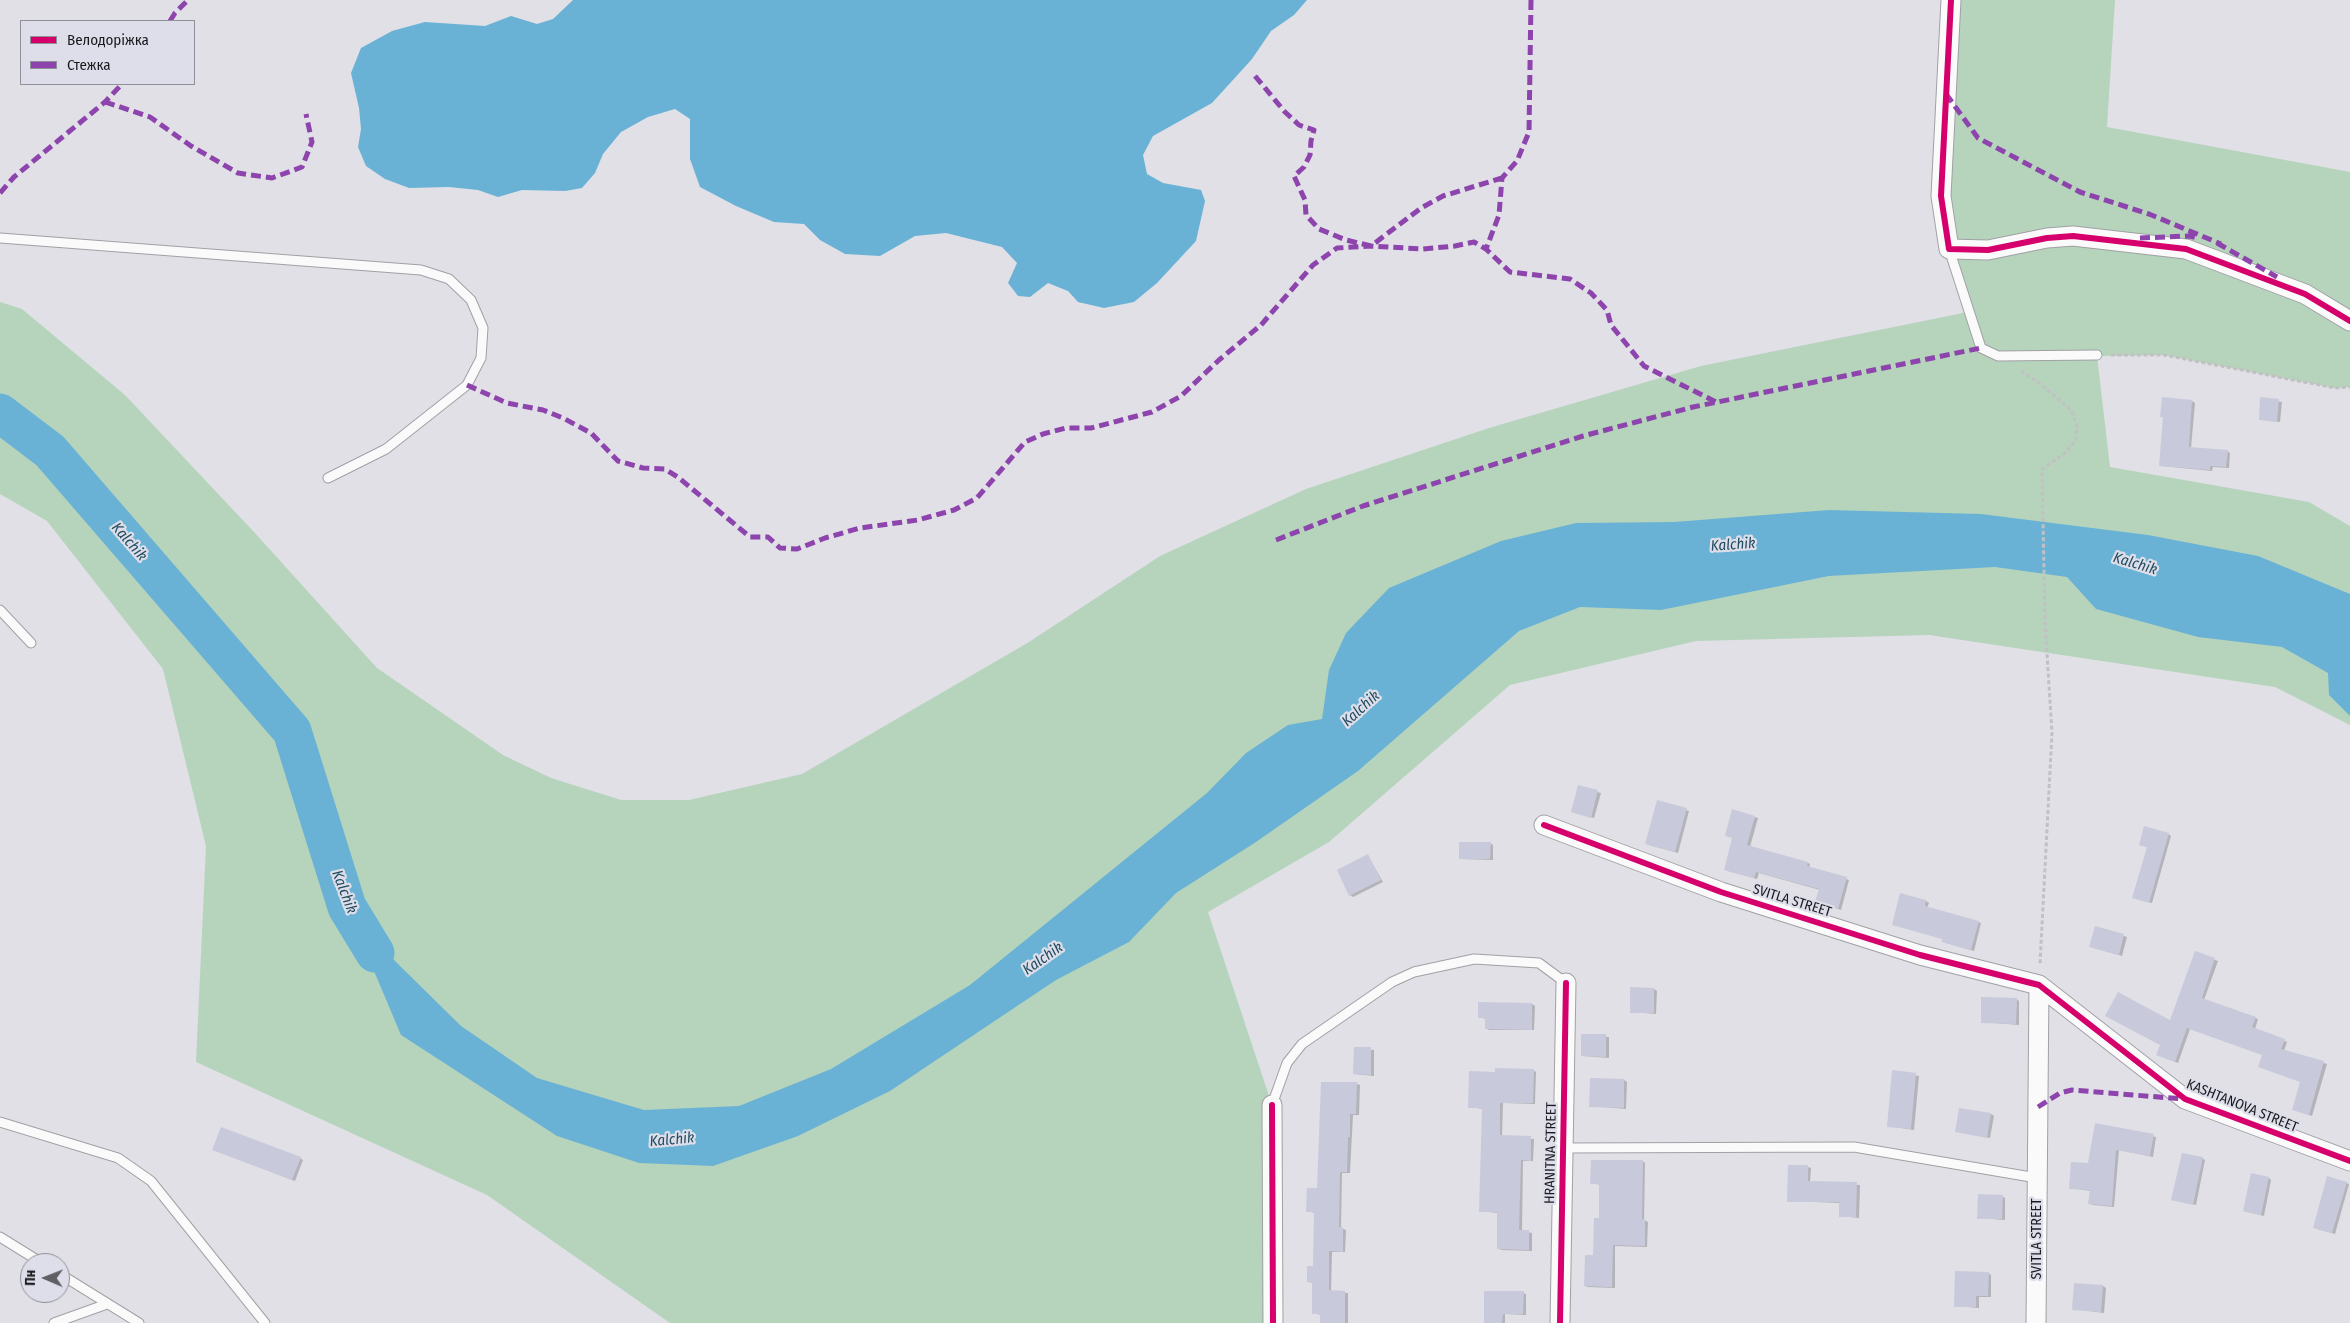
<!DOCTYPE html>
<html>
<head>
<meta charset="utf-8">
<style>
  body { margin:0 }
  #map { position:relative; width:2350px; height:1323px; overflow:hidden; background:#e0e0e6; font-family:"Fira Sans Condensed",sans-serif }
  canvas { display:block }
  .legend { position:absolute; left:20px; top:20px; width:175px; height:65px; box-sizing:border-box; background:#dddee9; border:1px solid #8f9098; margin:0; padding:6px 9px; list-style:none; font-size:15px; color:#1a1a1e }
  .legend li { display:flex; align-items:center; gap:10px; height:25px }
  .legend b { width:25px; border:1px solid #8f9098 }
  .north { position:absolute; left:20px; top:1253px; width:50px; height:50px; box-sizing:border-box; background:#dddee9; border:1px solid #8f9098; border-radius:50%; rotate:271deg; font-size:14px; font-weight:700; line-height:20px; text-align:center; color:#1a1a1e }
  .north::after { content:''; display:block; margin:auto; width:18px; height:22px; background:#5f5f64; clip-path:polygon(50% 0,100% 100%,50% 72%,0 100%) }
</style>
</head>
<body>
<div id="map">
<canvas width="2350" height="1323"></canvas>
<ul class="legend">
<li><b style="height:6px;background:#d6006c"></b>Велодоріжка</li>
<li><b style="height:6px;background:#8e44ad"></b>Стежка</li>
</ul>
<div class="north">Пн</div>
</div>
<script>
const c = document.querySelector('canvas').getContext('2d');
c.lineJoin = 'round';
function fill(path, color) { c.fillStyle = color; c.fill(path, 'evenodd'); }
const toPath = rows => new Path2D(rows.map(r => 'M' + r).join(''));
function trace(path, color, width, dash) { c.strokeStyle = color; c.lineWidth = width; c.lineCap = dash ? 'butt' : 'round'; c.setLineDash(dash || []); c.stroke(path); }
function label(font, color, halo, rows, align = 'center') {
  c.font = font + ' "Fira Sans Condensed",sans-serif'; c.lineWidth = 4.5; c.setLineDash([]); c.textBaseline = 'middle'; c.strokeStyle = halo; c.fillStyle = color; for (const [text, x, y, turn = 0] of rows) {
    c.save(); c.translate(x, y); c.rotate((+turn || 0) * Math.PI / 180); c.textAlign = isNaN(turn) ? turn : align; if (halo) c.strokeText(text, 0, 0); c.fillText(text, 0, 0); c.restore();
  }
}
const green = toPath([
  [1951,0,2115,0,2107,127,2350,172,2350,387,2335,388,2164,355,2097,356,2110,467,2309,502,2350,526,2350,725,2275,687,1929,635,1696,641,1510,685,1329,842,1208,912,1272,1105,1273,1323,670,1323,487,1195,196,1062,206,846,163,669,47,521,0,494,0,302,22,309,125,395,254,532,377,668,503,755,551,778,621,800,689,800,802,774,1029,642,1160,556,1306,489,1489,428,1701,366,1968,312,1949,249]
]);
const water = toPath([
  [573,0,1307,0,1294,15,1271,31,1252,59,1212,103,1153,136,1143,155,1147,174,1163,183,1201,190,1205,201,1196,241,1157,283,1134,302,1104,308,1078,302,1068,291,1048,283,1030,297,1018,296,1008,283,1017,263,1002,247,946,233,915,236,880,256,845,254,820,240,804,224,774,222,736,206,700,187,690,159,690,119,675,109,648,117,621,132,603,154,595,173,582,188,565,191,522,190,498,197,478,190,449,187,409,188,385,179,366,166,358,147,361,129,359,108,351,73,361,48,392,31,425,22,485,26,511,16,537,24,553,19],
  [1829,510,1981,514,2148,535,2258,556,2350,594,2350,716,2329,695,2328,673,2282,647,2198,637,2096,609,2067,577,1995,567,1829,576,1661,610,1580,607,1519,631,1358,771,1256,842,1176,893,1129,942,1056,980,890,1091,798,1136,713,1166,639,1163,557,1136,401,1035,347,907,396,962,461,1026,537,1078,644,1110,739,1106,831,1069,970,985,1207,793,1246,753,1288,725,1322,719,1329,670,1346,633,1389,588,1501,541,1576,523,1674,522]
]);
const shadow = toPath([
  [2262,399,2282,402,2280,422,2260,419],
  [2192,401,2195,403,2191,448,2227,451,2230,453,2229,468,2213,467,2212,471,2161,466,2164,418,2161,416],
  [1579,787,1601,793,1594,818,1575,813],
  [1657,802,1689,811,1678,853,1649,845],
  [1755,817,1758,818,1750,847,1808,863,1810,864,1809,868,1849,880,1841,910,1817,902,1820,890,1759,873,1757,879,1728,871],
  [2168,834,2171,836,2152,903,2137,899,2148,847,2143,846],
  [1490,843,1493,845,1493,860,1460,859],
  [1368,856,1383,882,1353,897,1350,895],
  [1901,895,1926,901,1929,903,1927,908,1981,923,1974,951,1946,943],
  [2096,927,2127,937,2122,956,2094,948],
  [2196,953,2218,961,2204,1000,2258,1019,2255,1029,2287,1042,2284,1051,2327,1064,2312,1116,2297,1111,2301,1082,2263,1055,2190,1029,2178,1063,2160,1056],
  [1654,989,1657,991,1656,1014,1631,1012],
  [2016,999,2019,1001,2019,1025,1982,1022],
  [1532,1004,1535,1006,1534,1030,1489,1030,1486,1028,1486,1019,1479,1017],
  [1582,1035,1609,1037,1609,1058,1582,1056],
  [1355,1048,1374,1050,1374,1076,1354,1074],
  [1533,1070,1536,1072,1535,1104,1503,1103,1502,1137,1534,1139,1533,1161,1523,1161,1522,1231,1532,1233,1532,1251,1501,1250,1498,1248,1498,1213,1480,1211,1483,1109,1470,1107,1496,1073],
  [1893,1072,1919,1076,1914,1130,1888,1126],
  [1624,1080,1627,1082,1626,1109,1591,1106],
  [1357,1084,1360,1085,1359,1115,1353,1115,1350,1173,1342,1173,1341,1228,1346,1230,1345,1252,1332,1252,1331,1292,1348,1293,1348,1323,1321,1323,1321,1315,1313,1313,1314,1283,1308,1282,1314,1267,1315,1213,1308,1211,1318,1190],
  [1991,1114,1994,1116,1990,1138,1956,1131],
  [2096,1124,2156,1137,2153,1157,2119,1150,2114,1207,2093,1205,2090,1204,2091,1191,2070,1188,2089,1164],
  [217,1151,300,1158,303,1160,295,1181],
  [2202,1158,2205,1160,2196,1205,2173,1200],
  [1642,1161,1645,1163,1644,1220,1648,1222,1647,1247,1615,1246,1615,1288,1588,1287,1585,1286,1594,1256,1600,1220,1601,1185,1591,1183],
  [1808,1167,1811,1168,1810,1182,1860,1185,1859,1218,1840,1216,1840,1203,1788,1201],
  [2269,1178,2271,1180,2264,1216,2244,1211],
  [2346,1183,2349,1184,2335,1234,2317,1229],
  [2002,1196,2005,1198,2005,1220,1978,1218],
  [1988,1273,1991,1275,1991,1297,1979,1297,1979,1308,1955,1306],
  [2103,1286,2106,1288,2104,1313,2073,1309],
  [1523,1293,1526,1294,1526,1315,1505,1314,1505,1323,1485,1323]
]);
const river = toPath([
  [0,413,50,451,292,731,347,907,375,953]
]);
const building = toPath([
  [2162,397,2192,400,2189,447,2228,450,2226,467,2210,466,2210,470,2159,466,2163,417,2160,417],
  [2260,397,2279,399,2277,422,2259,420],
  [1578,785,1598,790,1591,818,1571,812],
  [1657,800,1687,808,1675,852,1645,844],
  [1732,809,1755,816,1747,845,1808,862,1807,866,1847,877,1838,909,1815,902,1819,889,1756,872,1754,878,1724,870,1732,838,1725,836],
  [2144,826,2169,833,2149,903,2132,898,2147,847,2139,845],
  [1459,842,1491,842,1490,859,1459,859],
  [1368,854,1381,880,1349,896,1337,870],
  [1900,893,1926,900,1925,906,1979,921,1971,950,1942,942,1942,939,1892,925],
  [2095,926,2124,934,2119,955,2089,947],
  [2195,951,2215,958,2202,998,2256,1017,2252,1027,2285,1039,2281,1049,2324,1061,2309,1115,2292,1110,2300,1082,2258,1067,2262,1055,2187,1028,2175,1062,2156,1055,2160,1045,2105,1016,2118,992,2170,1020],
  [1630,987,1654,988,1654,1013,1630,1013],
  [1981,997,2017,998,2016,1024,1981,1023],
  [1478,1002,1532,1003,1532,1030,1485,1029,1485,1018,1478,1018],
  [1581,1034,1606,1034,1606,1057,1581,1056],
  [1354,1047,1371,1047,1371,1075,1353,1074],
  [1495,1068,1534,1069,1533,1103,1500,1103,1500,1135,1531,1136,1531,1161,1521,1160,1519,1230,1529,1230,1529,1250,1497,1249,1497,1212,1479,1212,1482,1108,1468,1108,1469,1071,1495,1072],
  [1892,1070,1916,1073,1911,1129,1887,1127],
  [1590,1078,1624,1079,1624,1108,1589,1107],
  [1321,1082,1357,1082,1356,1114,1350,1114,1350,1137,1348,1137,1347,1172,1340,1172,1339,1227,1343,1227,1343,1252,1329,1251,1329,1290,1345,1291,1345,1323,1320,1323,1320,1314,1312,1314,1312,1282,1307,1282,1307,1266,1313,1266,1314,1212,1306,1212,1307,1188,1317,1188],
  [1959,1108,1991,1113,1987,1138,1955,1132],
  [2095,1123,2154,1134,2150,1156,2116,1150,2112,1206,2088,1204,2090,1190,2069,1189,2071,1162,2088,1163],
  [221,1127,301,1157,292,1180,212,1150],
  [2182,1153,2203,1157,2193,1205,2171,1200],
  [1591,1160,1643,1160,1642,1219,1645,1219,1645,1246,1613,1245,1612,1287,1584,1286,1585,1255,1593,1255,1594,1218,1599,1218,1599,1184,1590,1184],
  [1788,1165,1808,1165,1808,1181,1857,1182,1856,1217,1839,1217,1839,1202,1787,1202],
  [2251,1173,2269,1177,2261,1215,2243,1211],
  [2327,1176,2347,1182,2332,1233,2313,1228],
  [1978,1194,2003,1195,2002,1219,1977,1219],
  [1955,1271,1989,1272,1988,1296,1976,1296,1976,1307,1954,1307],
  [2074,1283,2103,1285,2101,1312,2072,1310],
  [1484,1291,1524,1291,1523,1314,1503,1314,1502,1323,1484,1323]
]);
const path = toPath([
  [2111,355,2164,355,2335,388,2350,387],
  [2021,371,2038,382,2071,410,2077,426,2076,440,2065,453,2042,469,2045,622,2052,733,2040,964]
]);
const service = toPath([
  [0,238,421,270,449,279,471,300,483,328,481,358,467,385,386,449,328,478],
  [1949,249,1981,348,1998,356,2097,355],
  [0,610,31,643],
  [1272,1105,1287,1063,1302,1044,1392,982,1414,972,1474,959,1539,963,1566,983],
  [0,1122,118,1158,151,1181,265,1323],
  [1563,1148,1854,1147,2037,1178],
  [0,1237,42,1263],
  [60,1274,139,1323],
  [54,1323,107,1304]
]);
const minor = toPath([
  [1951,0,1941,196,1949,249,1988,250,2047,238,2073,236,2186,249,2305,294,2350,321],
  [1544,825,1721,892,1920,955,2039,985,2185,1099,2350,1161],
  [1272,1105,1273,1323],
  [1560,1323,1566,983],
  [2036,1323,2039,985]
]);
const quiet = toPath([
  [1531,0,1529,132,1517,161,1502,178,1499,215,1486,249,1510,272,1570,279,1591,293,1607,310,1611,325,1644,366,1716,402],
  [170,21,175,13,188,0],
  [1255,76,1285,112,1299,125,1314,130,1311,141,1310,155,1304,167,1294,176,1305,200,1306,215,1319,229,1346,240,1371,246,1421,208,1443,196,1502,178],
  [1946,94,1978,138,2080,192,2149,214,2221,244],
  [105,102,150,117,191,146,238,173,272,178,302,167,312,142,306,114],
  [0,193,14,177,105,102,122,84],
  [2140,238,2189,236,2197,238],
  [2217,243,2277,277],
  [467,385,507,403,543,410,563,418,591,433,618,461,643,468,665,469,679,478,750,537,768,537,780,548,797,549,825,538,860,528,918,520,954,510,977,498,1025,442,1043,434,1066,428,1091,428,1152,412,1181,396,1219,360,1261,325,1313,265,1337,248,1371,246,1423,249,1455,246,1474,242,1486,249],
  [1276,540,1363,506,1583,436,1693,407,1981,348],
  [2038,1107,2060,1093,2072,1090,2183,1099]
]);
const cycleway = toPath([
  [1951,0,1941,196,1949,249,1988,250,2047,238,2073,236,2186,249,2305,294,2350,321],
  [1544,825,1721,892,1920,955,2039,985,2185,1099,2350,1161],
  [1272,1105,1273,1323],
  [1560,1323,1566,983]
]);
const streetNames = [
  ["SVITLA STREET",1792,901,17],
  ["KASHTANOVA STREET",2242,1106,22],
  ["HRANITNA STREET",1551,1153,-89],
  ["SVITLA STREET",2037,1239,-90]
];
const waterNames = [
  ["Kalchik",129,542,49],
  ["Kalchik",1733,545,-4],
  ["Kalchik",2135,564,17],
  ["Kalchik",1361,709,-42],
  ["Kalchik",344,892,69],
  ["Kalchik",1043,959,-35],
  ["Kalchik",672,1140,-5]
];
fill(green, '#b6d4bc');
fill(water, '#6ab2d5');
fill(shadow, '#0003');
trace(river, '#6ab2d5', 39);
fill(building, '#c8c9db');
trace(service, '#a0a0a5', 11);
trace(minor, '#a0a0a5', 21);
trace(path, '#c1c1c3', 3, [4, 2.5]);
trace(service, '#fafafb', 9);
trace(minor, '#fafafb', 19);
trace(quiet, '#8e44ad', 5, [10, 5]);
trace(cycleway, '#d6006c', 6);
label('14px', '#1a1a1e', '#dddee9', streetNames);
label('italic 15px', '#214c60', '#dddee9', waterNames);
</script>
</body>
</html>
